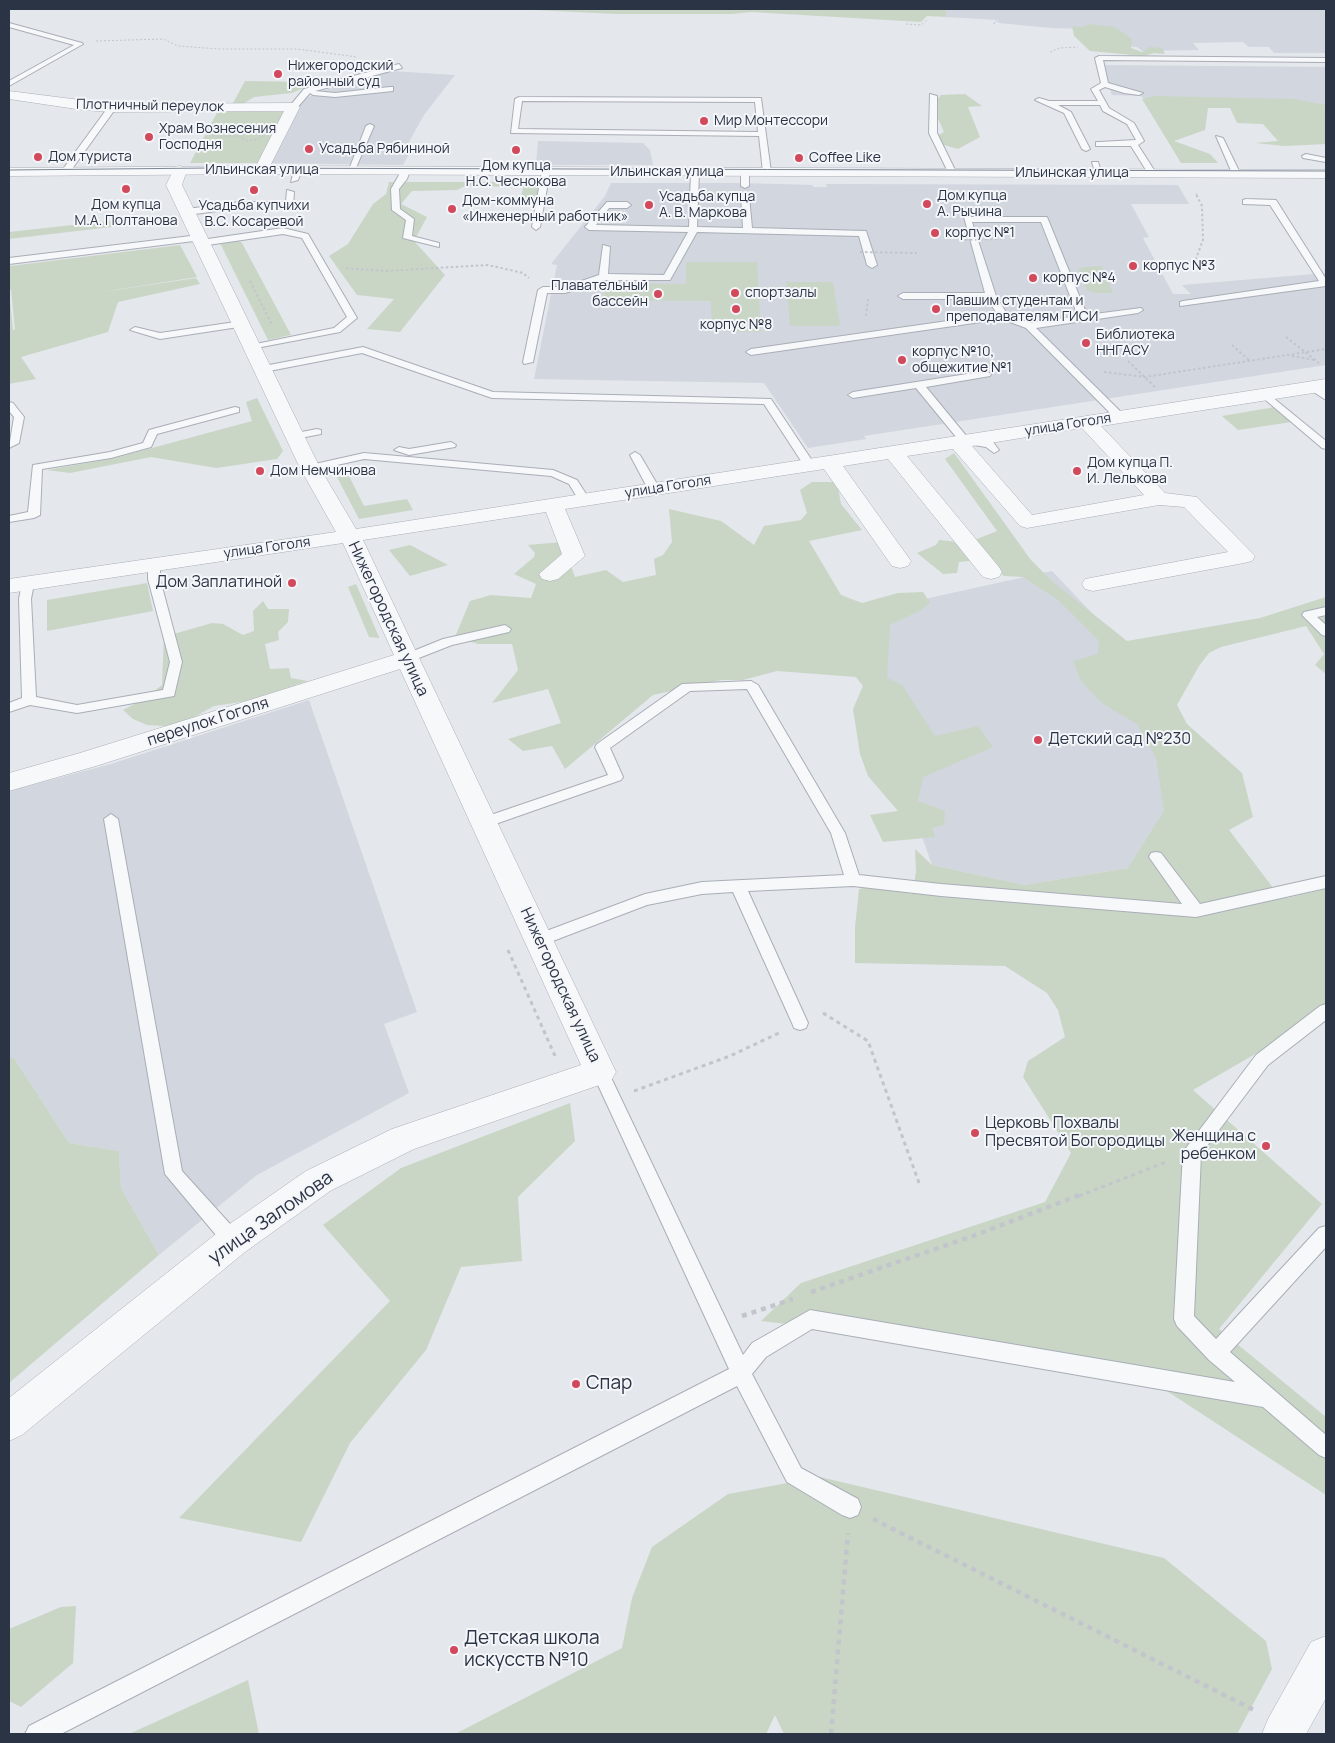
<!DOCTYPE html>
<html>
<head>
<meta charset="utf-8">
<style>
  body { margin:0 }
  #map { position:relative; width:1335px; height:1743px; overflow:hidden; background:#e4e7ec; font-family:Manrope,sans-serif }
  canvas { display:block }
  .frame { position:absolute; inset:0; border:10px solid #2b3445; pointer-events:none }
</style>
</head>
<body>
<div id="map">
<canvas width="1335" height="1743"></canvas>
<div class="frame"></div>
</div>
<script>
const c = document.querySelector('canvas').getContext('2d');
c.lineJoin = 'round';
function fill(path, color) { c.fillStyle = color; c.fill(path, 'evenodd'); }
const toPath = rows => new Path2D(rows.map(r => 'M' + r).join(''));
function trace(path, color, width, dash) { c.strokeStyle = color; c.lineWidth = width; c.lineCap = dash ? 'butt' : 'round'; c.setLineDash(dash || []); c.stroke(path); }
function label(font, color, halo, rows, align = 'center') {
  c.font = font + ' Manrope,sans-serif'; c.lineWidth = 4; c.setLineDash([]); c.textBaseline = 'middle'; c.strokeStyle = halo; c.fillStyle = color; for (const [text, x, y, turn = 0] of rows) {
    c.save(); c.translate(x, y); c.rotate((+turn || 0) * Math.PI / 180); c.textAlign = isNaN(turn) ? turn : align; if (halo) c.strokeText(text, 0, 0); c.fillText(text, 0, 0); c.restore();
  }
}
const built = toPath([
  [947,9,1326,9,1326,53,1274,53,1269,47,1249,47,1243,42,1193,43,1199,50,1142,51,1137,47,1107,45,1084,29,1051,28,999,23,998,20,946,17],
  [1102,65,1326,67,1326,106,1146,101,1141,96,1112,95],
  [391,71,455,75,424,115,404,151,410,152,403,165,263,163,291,105,319,92],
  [538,141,643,143,650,150,653,165,536,165],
  [611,183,739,183,813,185,813,187,827,187,826,184,1178,185,1189,204,1131,204,1149,237,1143,238,1173,294,1191,294,1182,285,1326,273,1326,365,864,436,866,439,808,448,764,383,534,379,557,265,551,264,605,196],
  [1052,571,1146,670,1227,811,1128,868,1025,885,932,865,861,662,856,614],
  [309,700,417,1012,384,1024,409,1093,257,1175,159,1255,121,1188,119,1151,69,1143,14,1058,9,1058,9,791,111,764]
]);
const green = toPath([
  [513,9,947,9,946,17,927,16,921,22,751,12,732,14,616,14],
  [1090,24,1115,27,1132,39,1131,48,1142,52,1150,47,1162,48,1165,54,1154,53,1144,56,1090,51,1074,36,1072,26,1083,27],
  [245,81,307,82,306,87,292,93,254,97,243,104,232,105],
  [965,94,982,106,968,107,980,137,958,149,940,144,937,136,944,132,936,114,937,100,941,95],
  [1155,96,1294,99,1326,105,1326,144,1284,146,1255,143,1278,141,1263,124,1237,123,1230,108,1208,108,1205,130,1174,141,1210,154,1218,163,1181,163,1142,99],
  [218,111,286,112,262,163,190,163],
  [389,182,541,182,538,199,521,199,523,187,465,186,457,190,412,191,401,204,427,217,414,241,445,275,400,332,367,329,394,299,357,295,329,256,348,244,373,204,386,194],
  [163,215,154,222,9,239,9,232],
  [234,238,242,243,291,335,268,340,219,241],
  [180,245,197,277,95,293,196,278,200,284,118,302,108,332,21,357,36,379,9,384,9,290,13,330,52,312,15,329,11,290,9,289,10,266],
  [686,262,757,262,761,332,712,331,711,301,604,300,605,283,686,284],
  [1101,266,1113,293,1095,293,1087,290,1078,269,1084,267],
  [786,282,833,282,840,326,790,326],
  [257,398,283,451,277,459,216,468,151,457,70,473,47,470,115,458,252,421,246,402],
  [1275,407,1292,422,1238,430,1222,416],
  [954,453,1031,560,1053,582,1127,641,1260,618,1326,597,1326,674,1315,665,1324,654,1306,626,1221,647,1209,653,1199,666,1177,705,1187,724,1242,773,1253,817,1229,830,1274,889,1287,898,1326,889,1326,1013,1193,1090,1322,1204,1219,1329,1326,1417,1326,1495,1124,1363,761,1321,801,1283,1045,1202,1071,1153,1023,1077,1028,1061,1065,1037,1058,1010,1047,993,1005,966,855,963,855,927,859,889,879,885,912,894,916,872,915,849,932,865,1025,885,1128,868,1164,811,1156,758,1137,724,1103,704,1081,681,1073,661,1098,654,1099,641,1058,600,1023,577,1004,576,980,560,959,562,957,573,943,574,917,553,936,545,939,540,967,543,997,531,945,459],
  [349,476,364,506,407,499,413,510,359,519,337,477],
  [812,482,837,482,841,504,862,530,809,541,841,595,862,603,898,593,923,592,930,603,919,611,890,625,887,678,902,685,935,736,978,726,993,747,923,777,918,801,945,811,944,825,932,828,935,837,883,842,870,815,898,811,868,776,860,754,853,709,863,686,856,677,777,671,743,680,721,680,653,695,565,769,552,746,523,751,508,739,561,723,548,689,492,703,518,670,512,644,478,644,455,637,470,601,491,595,531,598,536,584,514,574,534,557,535,553,528,545,562,542,575,577,606,570,623,582,656,575,654,559,663,555,672,542,669,509,721,521,754,545,764,526,801,520,807,513,800,490],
  [410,545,448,565,410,576,389,550],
  [147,583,153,611,47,631,47,600],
  [356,584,379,637,379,638,369,637,348,587],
  [263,601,268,609,289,609,288,622,278,632,279,640,265,644,270,669,289,668,291,678,308,681,247,701,214,706,182,724,163,726,147,725,133,719,123,710,144,699,162,685,164,634,177,633,212,623,223,624,243,635,254,631,253,611],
  [9,1058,14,1058,69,1143,119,1151,121,1188,159,1255,9,1383],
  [570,1103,575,1141,518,1197,522,1261,461,1267,426,1350,350,1443,301,1542,179,1518,390,1301,323,1225,401,1168],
  [820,1477,1164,1558,1266,1641,1272,1669,1237,1734,784,1734,775,1715,766,1734,455,1734,622,1648,632,1598,652,1547,728,1494],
  [76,1606,73,1663,21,1707,9,1701,9,1629,61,1607],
  [248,1680,259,1734,129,1734]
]);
const pathFar3 = toPath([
  [906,24,921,25,928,19],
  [994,24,995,21,999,22],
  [96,41,163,39,178,46,219,49,297,49,357,57],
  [1050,52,1060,48,1078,47],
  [258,132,264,135,258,139,247,141,241,138,245,133,258,132],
  [213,136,241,136],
  [1196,193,1197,195]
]);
const pathFar2 = toPath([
  [346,268,385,271,488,265,523,273,529,278],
  [1177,271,1192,269,1203,240,1202,206,1196,194],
  [250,281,272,325],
  [866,316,868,299],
  [1286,337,1319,363],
  [1232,345,1250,361],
  [1292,356,1315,360],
  [1128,361,1156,388],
  [1104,372,1145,377,1326,349]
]);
const pathFar1 = toPath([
  [508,950,555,1056],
  [823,1013,868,1041,919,1183],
  [634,1091,730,1056,779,1033],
  [1079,1196,1166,1162]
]);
const path = toPath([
  [811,1292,973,1236,1082,1194],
  [742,1316,793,1299],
  [873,1519,1254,1710],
  [831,1734,848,1533]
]);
const service = toPath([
  [9,23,82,43,83,44,9,86,9,81,74,45,9,27,9,23],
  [1099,56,1326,58,1326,62,1103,60,1108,83,1143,93,1139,95,1124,93,1105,87,1099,90,1109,108,1134,123,1144,141,1138,145,1156,173,1152,175,1149,175,1131,146,1096,146,1096,142,1099,142,1136,140,1127,124,1103,111,1100,105,1058,105,1071,112,1090,149,1086,151,1082,149,1064,113,1035,100,1039,98,1049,101,1098,101,1091,89,1101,83,1095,58,1099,56],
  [399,64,402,68,315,91,335,93,390,87,393,87,393,91,335,97,313,95,310,93,296,109,289,107,304,89,399,64],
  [930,94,937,96,937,133,956,172,955,174,948,172,929,133,930,94],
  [519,97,761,98,771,172,767,174,763,172,759,136,511,133,515,99,519,97],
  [522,101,755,102,758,132,518,129,522,101],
  [109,106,116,108,69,173,63,173,63,169,109,106],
  [370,124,374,126,355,170,348,172,366,126,370,124],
  [1216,136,1223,138,1240,173,1239,175,1232,173,1216,136],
  [1306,154,1326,158,1326,162,1303,158,1302,156,1306,154],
  [1092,162,1098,162,1102,175,1096,175,1092,162],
  [298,168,302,170,298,180,291,182,294,170,298,168],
  [403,168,410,170,407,179,399,189,400,209,414,219,412,236,439,243,439,247,403,238,406,220,392,210,391,189,403,168],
  [546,169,550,171,540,227,536,230,532,227,542,171,546,169],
  [695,170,699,172,697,227,743,228,741,196,745,193,749,196,752,228,866,231,877,265,872,268,867,265,859,236,697,232,670,280,604,280,565,293,547,293,533,362,524,364,523,362,538,290,543,287,564,287,599,275,603,245,610,247,608,274,664,275,688,232,589,230,585,227,607,202,627,202,631,205,627,208,609,208,596,225,689,227,691,172,695,170],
  [745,170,749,172,749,186,745,188,741,186,741,172,745,170],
  [287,190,294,192,293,207,240,208,187,215,183,212,187,209,240,202,286,202,287,190],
  [1246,199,1276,200,1326,279,1326,286,1180,306,1180,302,1183,301,1319,281,1270,205,1243,204,1243,200,1246,199],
  [964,217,1047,217,1087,315,1141,308,1143,310,1138,313,1036,328,1124,415,1124,419,1116,419,1026,328,1002,319,751,355,746,352,751,349,997,314,988,299,903,299,898,296,903,293,985,293,964,217],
  [972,222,1041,222,1078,316,1030,323,1007,314,996,296,972,222],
  [283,228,308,234,357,318,340,332,251,349,251,345,334,328,347,317,302,238,283,234,201,246,197,243,201,240,283,228],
  [199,235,202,236,202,240,9,264,9,258,199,235],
  [242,321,247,324,245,326,160,339,130,330,135,327,160,333,242,321],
  [363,347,493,392,771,399,815,465,809,468,805,467,764,404,492,398,362,353,264,372,259,369,264,366,363,347],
  [986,371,991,374,990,376,926,387,968,438,993,442,999,450,994,453,986,447,961,443,916,388,853,398,848,395,853,392,986,371],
  [1313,384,1326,392,1326,400,1309,389,1309,385,1313,384],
  [1266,392,1326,441,1326,449,1322,448,1262,397,1261,395,1266,392],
  [9,402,13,403,24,417,19,443,9,448,14,417,9,411,9,402],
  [235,407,239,408,239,412,157,434,151,447,111,458,42,469,40,515,34,518,9,522,9,516,28,512,33,465,110,452,143,443,149,430,235,407],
  [317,429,321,430,321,434,295,439,290,436,291,434,317,429],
  [451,442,456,445,455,447,409,455,394,450,399,447,409,449,451,442],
  [635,452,640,455,660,489,658,491,654,492,648,489,630,455,635,452],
  [364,453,553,470,577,480,590,500,584,503,580,502,569,484,551,476,364,459,310,471,304,468,306,466,364,453],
  [154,560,160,564,160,579,182,662,174,696,77,713,30,705,9,712,9,703,22,698,19,599,22,583,28,579,34,583,31,599,36,697,77,705,163,690,170,662,148,579,148,564,154,560],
  [1326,607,1326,615,1317,617,1326,625,1326,636,1322,635,1302,615,1304,612,1326,607],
  [505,625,511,629,509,632,452,645,406,663,400,659,401,656,443,639,505,625],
  [751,681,758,685,845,833,859,875,941,884,1182,904,1149,857,1151,853,1156,852,1161,853,1200,904,1326,876,1326,888,1196,917,941,896,853,886,748,891,808,1023,806,1028,800,1030,794,1028,792,1023,733,892,702,894,647,905,545,944,539,946,533,944,531,940,533,936,645,894,702,882,844,875,831,833,747,689,690,691,610,748,623,777,621,780,484,828,479,827,477,823,479,819,608,775,595,747,597,744,682,684,751,681],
  [111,814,118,819,182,1171,240,1235,242,1241,240,1247,233,1250,226,1247,165,1174,104,819,111,814],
  [1326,1004,1326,1020,1268,1065,1201,1154,1194,1316,1216,1339,1319,1228,1326,1226,1326,1247,1230,1352,1326,1435,1326,1458,1319,1455,1263,1407,812,1329,766,1357,752,1374,801,1468,858,1499,861,1507,858,1515,850,1518,842,1515,787,1482,737,1386,61,1734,25,1734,29,1726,729,1369,592,1072,594,1067,600,1065,606,1067,743,1355,752,1343,810,1310,1235,1382,1209,1360,1177,1326,1174,1319,1183,1152,1256,1055,1320,1006,1326,1004]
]);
const minor = toPath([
  [9,91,112,104,293,103,300,107,268,170,261,174,254,170,284,111,112,112,83,110,9,99,9,91],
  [180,166,187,170,182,185,320,468,356,529,1326,379,1326,391,1101,426,1165,493,1197,497,1255,556,1252,561,1244,563,1093,591,1085,589,1082,584,1085,579,1228,552,1184,507,1159,505,1027,528,1020,526,953,449,907,456,999,567,1002,572,999,577,991,579,983,577,888,459,843,466,911,561,908,566,900,568,892,566,824,469,565,509,585,556,558,579,550,581,542,579,539,574,562,554,546,512,363,540,616,1072,611,1081,414,1149,330,1191,245,1252,22,1435,9,1441,9,1398,221,1230,306,1171,392,1129,581,1065,400,669,96,766,9,791,9,773,80,753,394,655,343,543,9,593,9,579,336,532,300,468,166,185,175,167,180,166],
  [1082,428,1144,495,1032,515,972,446,1082,428],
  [1326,1636,1326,1698,1306,1734,1262,1734,1268,1719,1311,1642,1326,1636]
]);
const tertiary = toPath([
  [261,166,1326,170,1326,178,261,174,9,176,9,168,261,166]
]);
const tram = toPath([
  [9,170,209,168,1326,171]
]);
const pathBridge = toPath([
  [960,240,1001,239],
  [860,252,917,253]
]);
const markers = [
  [278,74,5,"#d1495b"],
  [704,121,5,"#d1495b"],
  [149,137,5,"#d1495b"],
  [309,149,5,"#d1495b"],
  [516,150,5,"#d1495b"],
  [38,157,5,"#d1495b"],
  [799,158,5,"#d1495b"],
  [126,189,5,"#d1495b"],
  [254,190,5,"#d1495b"],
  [927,204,5,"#d1495b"],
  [649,205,5,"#d1495b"],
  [452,209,5,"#d1495b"],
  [935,233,5,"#d1495b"],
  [1133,266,5,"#d1495b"],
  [1033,278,5,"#d1495b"],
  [735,293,5,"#d1495b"],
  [658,294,5,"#d1495b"],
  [736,309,5,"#d1495b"],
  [936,309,5,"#d1495b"],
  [1086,343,5,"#d1495b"],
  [902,360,5,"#d1495b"],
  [260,471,5,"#d1495b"],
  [1077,471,5,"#d1495b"],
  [292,583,5,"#d1495b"],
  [1038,740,5,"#d1495b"],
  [975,1133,5,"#d1495b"],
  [1266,1146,5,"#d1495b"],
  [576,1384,5,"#d1495b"],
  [454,1650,5,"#d1495b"]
];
const farPoinames = [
  ["Нижегородский",288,66],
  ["районный суд",288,82],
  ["Мир Монтессори",714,121],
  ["Храм Вознесения",159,129],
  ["Господня",159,145],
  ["Усадьба Рябининой",319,149],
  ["Дом туриста",48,157],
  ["Coffee Like",809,158],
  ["Дом купца",516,166,"center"],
  ["Н.С. Чеснокова",516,182,"center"],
  ["Дом купца",937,196],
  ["А. Рычина",937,212],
  ["Усадьба купца",659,197],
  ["А. В. Маркова",659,213],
  ["Дом-коммуна",462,201],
  ["«Инженерный работник»",462,217],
  ["Дом купца",126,205,"center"],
  ["М.А. Полтанова",126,221,"center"],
  ["Усадьба купчихи",254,206,"center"],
  ["В.С. Косаревой",254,222,"center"],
  ["корпус №1",945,233],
  ["корпус №3",1143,266],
  ["корпус №4",1043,278],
  ["Плавательный",648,286,"right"],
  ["бассейн",648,302,"right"],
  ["спортзалы",745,293],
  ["Павшим студентам и",946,301],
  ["преподавателям ГИСИ",946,317],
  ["корпус №8",736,325,"center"],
  ["Библиотека",1096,335],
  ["ННГАСУ",1096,351],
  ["корпус №10,",912,352],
  ["общежитие №1",912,368],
  ["Дом купца П.",1087,463],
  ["И. Лелькова",1087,479],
  ["Дом Немчинова",270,471]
];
const farStreetnames = [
  ["Плотничный переулок",150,106,1],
  ["Ильинская улица",262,170],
  ["Ильинская улица",667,172],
  ["Ильинская улица",1072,173],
  ["улица Гоголя",1068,425,-9],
  ["улица Гоголя",668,487,-9],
  ["улица Гоголя",267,548,-8]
];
const poiNames = [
  ["Дом Заплатиной",282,583],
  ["Детский сад №230",1048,740,"left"],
  ["Церковь Похвалы",985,1124,"left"],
  ["Пресвятой Богородицы",985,1142,"left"],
  ["Женщина с",1256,1137],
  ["ребенком",1256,1155]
];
const streetNames = [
  ["Нижегородская улица",388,619,65],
  ["переулок Гоголя",208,722,-18],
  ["Нижегородская улица",560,985,65]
];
const nearStreetnames = [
  ["улица Заломова",271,1218,-35]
];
const nearPoinames = [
  ["Спар",586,1384],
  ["Детская школа",464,1639],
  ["искусств №10",464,1661]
];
fill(built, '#d2d6de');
fill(green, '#c9d6c5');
trace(service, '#a9aeb7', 2);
trace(minor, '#a9aeb7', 1);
trace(tertiary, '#a9aeb7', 1);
trace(pathFar3, '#c2c5cb', 1, [2, 2]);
trace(pathFar2, '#c2c5cb', 2, [2.5, 2.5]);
trace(pathFar1, '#c2c5cb', 3, [4, 4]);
trace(path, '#c2c5cb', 4.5, [5, 5]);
fill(service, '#f7f8fa');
fill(minor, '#f7f8fa');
fill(tertiary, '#f7f8fa');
trace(tram, '#7d8696', 1);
trace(pathBridge, '#c2c5cb', 2, [2.5, 2.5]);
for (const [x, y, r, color] of markers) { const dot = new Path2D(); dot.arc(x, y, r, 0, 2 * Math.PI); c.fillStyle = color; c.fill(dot); trace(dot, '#f4f6f9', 2); }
label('14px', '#2b3445', '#f4f6f9', farPoinames, 'left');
label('14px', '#2b3445', '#f4f6f9', farStreetnames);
label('16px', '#2b3445', '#f4f6f9', poiNames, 'right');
label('16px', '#2b3445', '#f4f6f9', streetNames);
label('19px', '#2b3445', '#f4f6f9', nearStreetnames);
label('19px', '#2b3445', '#f4f6f9', nearPoinames, 'left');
</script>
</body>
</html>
